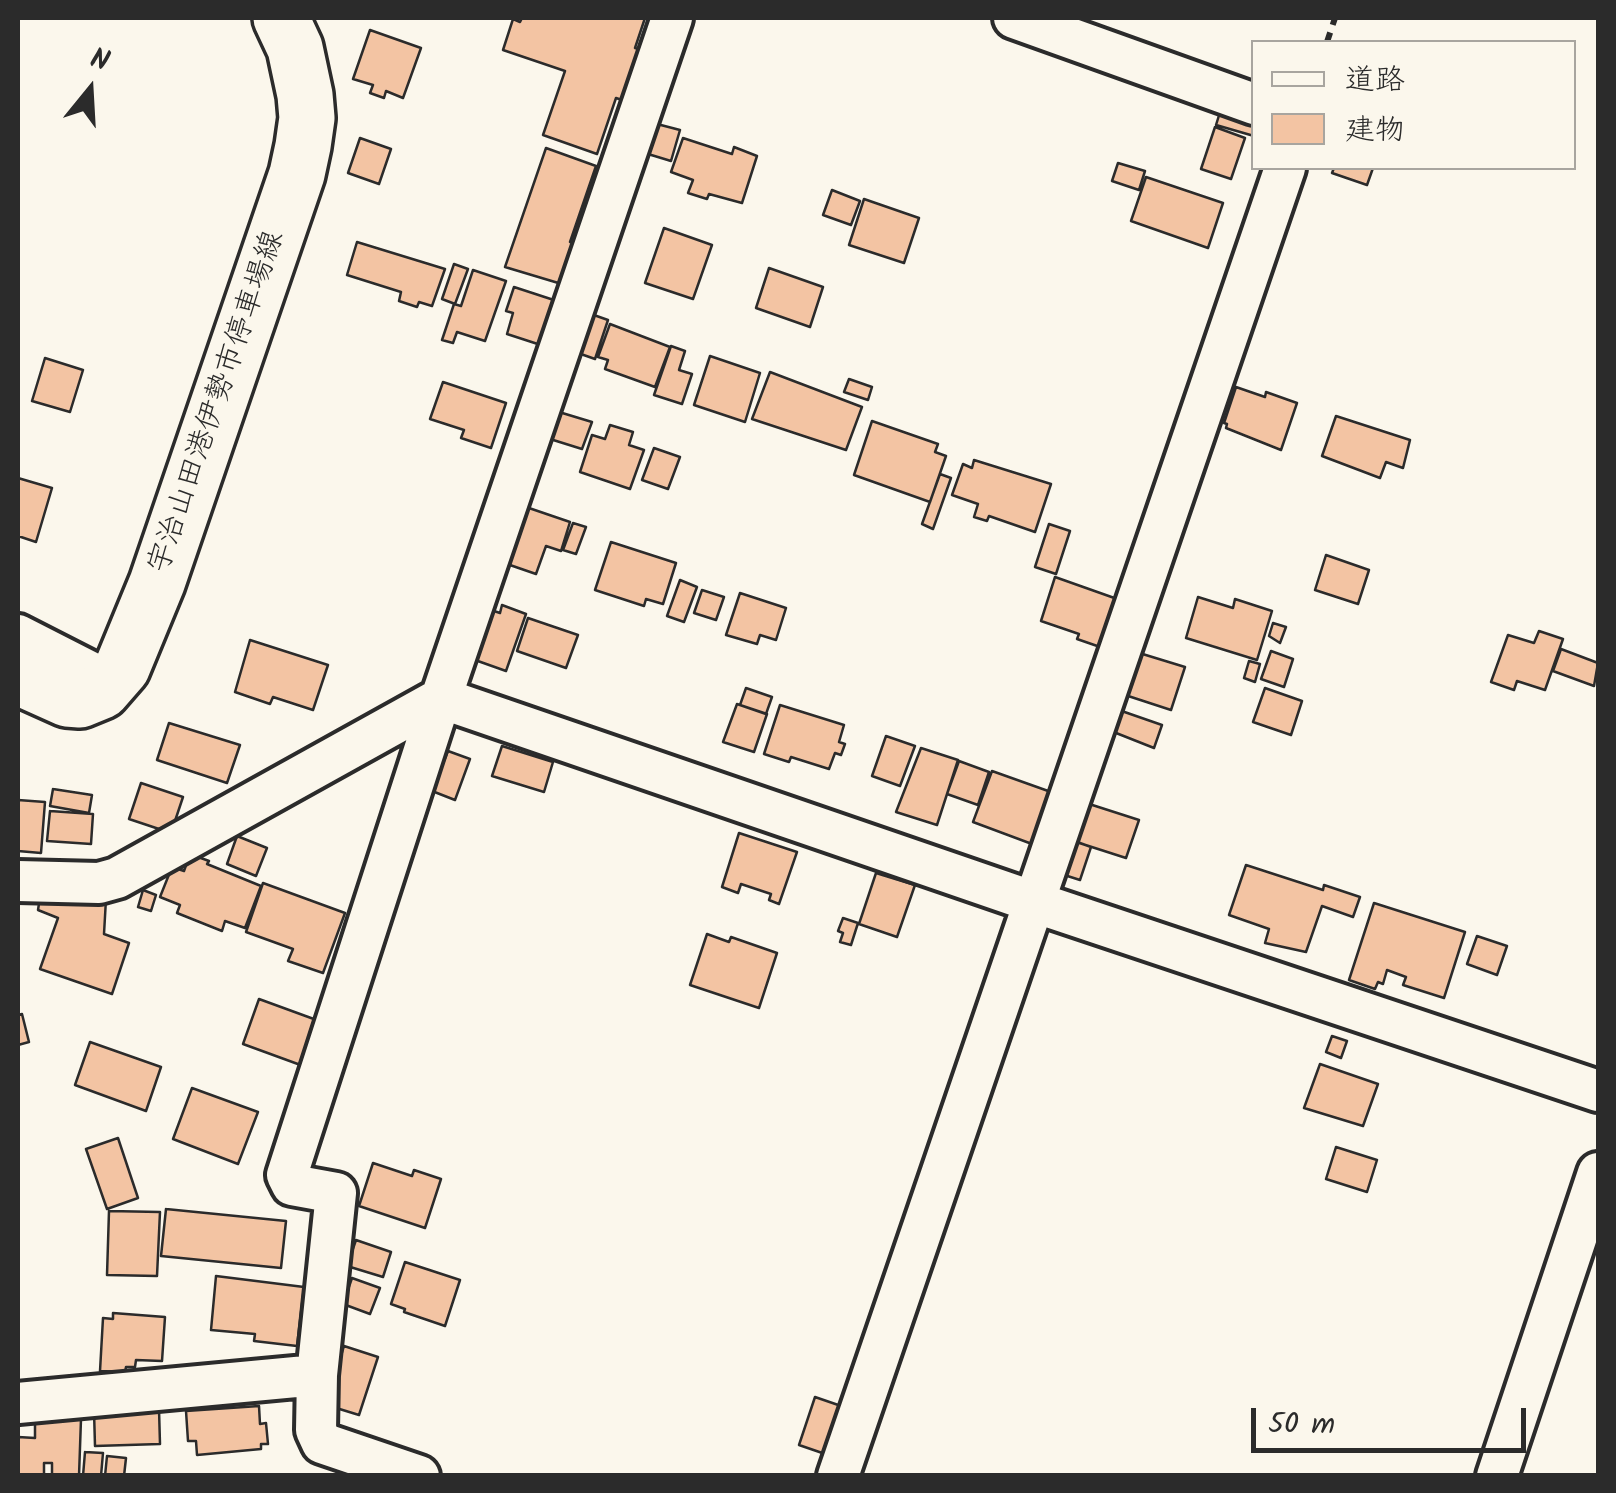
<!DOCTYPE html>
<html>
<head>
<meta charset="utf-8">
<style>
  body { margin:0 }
  #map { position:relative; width:1616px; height:1493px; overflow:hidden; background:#fbf7ec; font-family:Kalam,"Klee One",sans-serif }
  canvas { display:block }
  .frame { position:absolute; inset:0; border:20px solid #2b2b2b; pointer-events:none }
  .legend { position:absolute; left:1251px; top:40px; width:325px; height:130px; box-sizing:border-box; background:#fbf7ec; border:2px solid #a8a59f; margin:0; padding:12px 18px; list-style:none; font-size:30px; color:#2b2b2b }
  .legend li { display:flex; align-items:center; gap:20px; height:50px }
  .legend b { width:50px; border:2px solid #a8a59f }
  .north { position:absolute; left:40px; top:40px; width:100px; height:100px; -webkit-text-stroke:8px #fbf7ec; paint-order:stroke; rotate:18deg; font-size:28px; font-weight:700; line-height:40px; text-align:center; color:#2b2b2b }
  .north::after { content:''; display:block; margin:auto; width:35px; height:45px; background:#2b2b2b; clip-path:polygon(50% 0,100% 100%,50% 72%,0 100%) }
  .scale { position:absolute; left:1251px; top:1408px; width:275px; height:45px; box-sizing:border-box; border:5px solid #2b2b2b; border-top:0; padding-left:12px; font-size:30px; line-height:35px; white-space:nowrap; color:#2b2b2b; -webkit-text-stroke:8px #fbf7ec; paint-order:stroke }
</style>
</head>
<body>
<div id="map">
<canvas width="1616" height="1493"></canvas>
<div class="frame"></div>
<ul class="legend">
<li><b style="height:12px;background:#fbf7ec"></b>道路</li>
<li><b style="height:28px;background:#f3c4a3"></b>建物</li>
</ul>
<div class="north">N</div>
<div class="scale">50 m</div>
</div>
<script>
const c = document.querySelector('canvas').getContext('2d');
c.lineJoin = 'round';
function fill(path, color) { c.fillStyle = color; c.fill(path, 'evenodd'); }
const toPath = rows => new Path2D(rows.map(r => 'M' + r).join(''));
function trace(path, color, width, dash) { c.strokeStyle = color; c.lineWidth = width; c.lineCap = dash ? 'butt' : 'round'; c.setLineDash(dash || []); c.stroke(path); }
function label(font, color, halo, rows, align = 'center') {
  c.font = font + ' Kalam,"Klee One",sans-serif'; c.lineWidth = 8; c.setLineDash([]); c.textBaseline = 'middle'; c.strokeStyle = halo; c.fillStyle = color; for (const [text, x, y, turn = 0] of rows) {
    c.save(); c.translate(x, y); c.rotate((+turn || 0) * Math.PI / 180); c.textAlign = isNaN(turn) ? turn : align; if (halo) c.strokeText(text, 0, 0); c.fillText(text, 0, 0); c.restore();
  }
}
const building = toPath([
  [522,18,645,18,635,48,645,51,628,102,616,98,597,154,543,135,565,71,503,50,513,19,520,22,522,18],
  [370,30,421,48,403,98,386,91,384,98,370,93,373,85,353,79,370,30],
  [1226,93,1254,101,1254,136,1216,125,1226,93],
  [657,124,680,130,671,161,648,154,657,124],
  [1215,127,1245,138,1231,179,1201,169,1215,127],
  [360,138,391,149,379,184,348,173,360,138],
  [683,138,732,154,734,147,757,156,742,203,709,194,707,199,688,193,693,180,671,172,683,138],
  [546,148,596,166,570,242,578,244,565,285,505,267,546,148],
  [1118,163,1145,171,1139,190,1112,181,1118,163],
  [1334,168,1373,168,1367,185,1332,173,1334,168],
  [1146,177,1223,203,1208,248,1131,221,1146,177],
  [832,190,860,201,851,225,823,215,832,190],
  [864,199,919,218,904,263,849,245,864,199],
  [664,228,712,245,693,299,645,283,664,228],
  [357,242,445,269,432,306,419,302,417,307,399,301,401,292,347,275,357,242],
  [454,264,468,269,455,304,442,299,454,264],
  [769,268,823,287,810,327,756,308,769,268],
  [473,270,506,281,485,341,457,332,453,343,442,340,454,304,461,306,473,270],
  [514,287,563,303,550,348,507,334,513,313,506,311,514,287],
  [591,314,608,320,595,359,578,353,591,314],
  [610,324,670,347,655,387,605,369,608,360,598,357,610,324],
  [671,346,685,351,679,370,692,374,682,404,654,395,671,346],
  [710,356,760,373,745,422,694,405,710,356],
  [45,358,83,370,70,412,32,401,45,358],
  [770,372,862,407,846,450,752,419,770,372],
  [849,379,872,387,868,400,844,392,849,379],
  [443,382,506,403,491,448,461,438,464,430,430,419,443,382],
  [1236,387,1265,397,1266,392,1297,403,1281,450,1226,428,1227,424,1224,423,1236,387],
  [559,412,592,422,582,449,550,439,559,412],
  [1336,416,1410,440,1403,468,1386,462,1380,478,1322,456,1336,416],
  [872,421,938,444,935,452,946,456,930,502,854,475,872,421],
  [610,425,633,432,629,445,644,450,630,489,580,472,592,435,605,439,610,425],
  [654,448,680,457,668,489,642,480,654,448],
  [974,460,1051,484,1035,532,989,516,987,521,974,517,978,504,952,495,963,464,972,468,974,460],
  [940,474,951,478,933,529,922,524,940,474],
  [18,478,52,488,36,542,18,536,18,478],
  [526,507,570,522,561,551,546,546,536,574,507,564,526,507],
  [573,523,586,527,576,554,563,550,573,523],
  [1049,524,1070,531,1056,574,1035,567,1049,524],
  [611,542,676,563,663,604,646,599,644,606,595,590,611,542],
  [1326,555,1369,570,1358,604,1315,590,1326,555],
  [1055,577,1120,600,1103,648,1077,639,1079,634,1041,621,1055,577],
  [680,580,697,587,684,622,667,616,680,580],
  [702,590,724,597,716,620,694,613,702,590],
  [740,593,786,608,776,640,760,635,757,644,726,635,740,593],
  [1198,597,1233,608,1235,599,1272,611,1257,660,1186,638,1198,597],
  [502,605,526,614,506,671,475,660,491,610,500,613,502,605],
  [528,618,578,635,566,668,517,651,528,618],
  [1273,623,1286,627,1280,643,1269,636,1273,623],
  [1539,631,1563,639,1545,690,1517,681,1514,690,1491,682,1508,635,1534,643,1539,631],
  [250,640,328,665,313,710,273,697,270,704,235,692,250,640],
  [1561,649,1598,663,1594,686,1553,671,1561,649],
  [1271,651,1293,659,1284,687,1261,679,1271,651],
  [1136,652,1185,667,1171,710,1122,694,1136,652],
  [1249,661,1260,664,1255,682,1244,678,1249,661],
  [746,688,772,697,766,714,740,705,746,688],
  [1265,688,1302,701,1291,735,1253,722,1265,688],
  [737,704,767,714,754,752,723,742,737,704],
  [780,705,844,725,839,742,845,744,841,755,835,753,829,769,791,757,789,762,764,754,780,705],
  [1113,708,1162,725,1154,748,1106,729,1113,708],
  [169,723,240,745,227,783,157,760,169,723],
  [886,736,915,746,900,786,872,776,886,736],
  [502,746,553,762,544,792,492,776,502,746],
  [921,748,958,760,937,825,896,812,921,748],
  [448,751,470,759,455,800,432,791,448,751],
  [959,761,989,772,978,805,947,794,959,761],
  [992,771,1051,792,1032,844,973,822,992,771],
  [141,783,183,797,171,833,129,819,141,783],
  [53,789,92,795,89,813,50,806,53,789],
  [18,800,45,802,41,853,18,851,18,800],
  [1083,802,1139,820,1126,858,1070,840,1083,802],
  [50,811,93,814,91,844,47,841,50,811],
  [739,833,797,852,779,904,769,900,771,894,741,884,738,893,722,887,739,833],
  [237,836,267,848,256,876,227,864,237,836],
  [1069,839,1091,847,1080,880,1058,873,1069,839],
  [190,854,209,861,207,864,261,886,245,928,225,921,222,931,177,913,180,905,160,897,172,867,184,871,190,854],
  [1246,865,1323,890,1324,885,1360,897,1353,917,1322,906,1306,952,1265,943,1269,929,1229,915,1246,865],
  [876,873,915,885,897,937,859,924,876,873],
  [263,883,345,913,323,973,288,961,293,949,246,932,263,883],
  [143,890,156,895,151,911,138,907,143,890],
  [40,897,106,899,104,934,129,943,112,994,40,969,58,918,38,910,40,897],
  [1374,903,1465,932,1444,998,1403,985,1406,977,1387,970,1383,984,1378,982,1375,989,1349,980,1374,903],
  [843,918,858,923,851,945,840,942,843,933,838,931,843,918],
  [707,934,729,942,731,937,777,953,759,1008,690,985,707,934],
  [1477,936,1507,946,1497,975,1467,964,1477,936],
  [259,999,322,1022,306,1067,243,1044,259,999],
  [22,1014,29,1042,18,1045,18,1015,22,1014],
  [1332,1036,1347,1041,1341,1058,1326,1052,1332,1036],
  [90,1042,161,1067,146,1111,75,1085,90,1042],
  [1320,1064,1378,1084,1363,1126,1304,1108,1320,1064],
  [192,1088,258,1112,238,1164,173,1139,192,1088],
  [118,1138,138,1198,107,1209,86,1149,118,1138],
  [1336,1147,1377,1160,1367,1192,1326,1179,1336,1147],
  [373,1163,412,1176,414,1170,441,1179,425,1228,359,1206,373,1163],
  [166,1209,286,1221,281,1268,161,1256,166,1209],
  [109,1211,160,1212,157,1276,107,1275,109,1211],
  [356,1240,391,1252,383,1277,347,1266,356,1240],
  [405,1262,460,1280,445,1326,404,1312,405,1309,391,1304,405,1262],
  [216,1276,304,1287,297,1346,254,1341,255,1334,211,1330,216,1276],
  [352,1278,380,1288,370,1314,343,1304,352,1278],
  [113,1313,165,1317,162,1361,136,1360,135,1367,126,1367,125,1372,100,1371,103,1318,113,1319,113,1313],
  [344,1346,378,1357,359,1415,333,1407,336,1372,344,1346],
  [815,1397,847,1408,831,1456,799,1445,815,1397],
  [259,1406,260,1424,266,1423,268,1444,261,1444,261,1449,197,1455,196,1441,188,1441,186,1411,259,1406],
  [159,1409,160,1444,95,1446,94,1411,159,1409],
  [35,1418,81,1419,79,1476,52,1476,52,1463,44,1463,44,1476,18,1476,18,1437,35,1438,35,1418],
  [85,1452,103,1453,101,1476,83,1476,85,1452],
  [107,1456,126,1458,124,1476,105,1476,107,1456]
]);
const path = toPath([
  [1327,42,1335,18]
]);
const minor = toPath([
  [1014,18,1254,104],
  [18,635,112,683],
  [18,881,99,883,117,878,441,698,1034,902,1598,1091],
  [18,1403,317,1375],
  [419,1476,322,1443,316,1430,317,1375,336,1193,292,1185,287,1175,441,698,672,18],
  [838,1476,1285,168],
  [1497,1476,1598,1173]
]);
const secondary = toPath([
  [18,677,67,699,80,700,102,691,122,668,157,583,297,174,303,146,307,118,305,95,295,48,281,18]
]);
const streetNames = [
  ["宇治山田港伊勢市停車場線",219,403,-71]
];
fill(building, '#f3c4a3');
trace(building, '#2b2b2b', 2.5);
trace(minor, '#2b2b2b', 48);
trace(secondary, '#2b2b2b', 62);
trace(path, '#2b2b2b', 6, [10, 8]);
trace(minor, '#fbf7ec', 40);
trace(secondary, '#fbf7ec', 55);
label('30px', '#2b2b2b', '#fbf7ec', streetNames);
</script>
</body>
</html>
